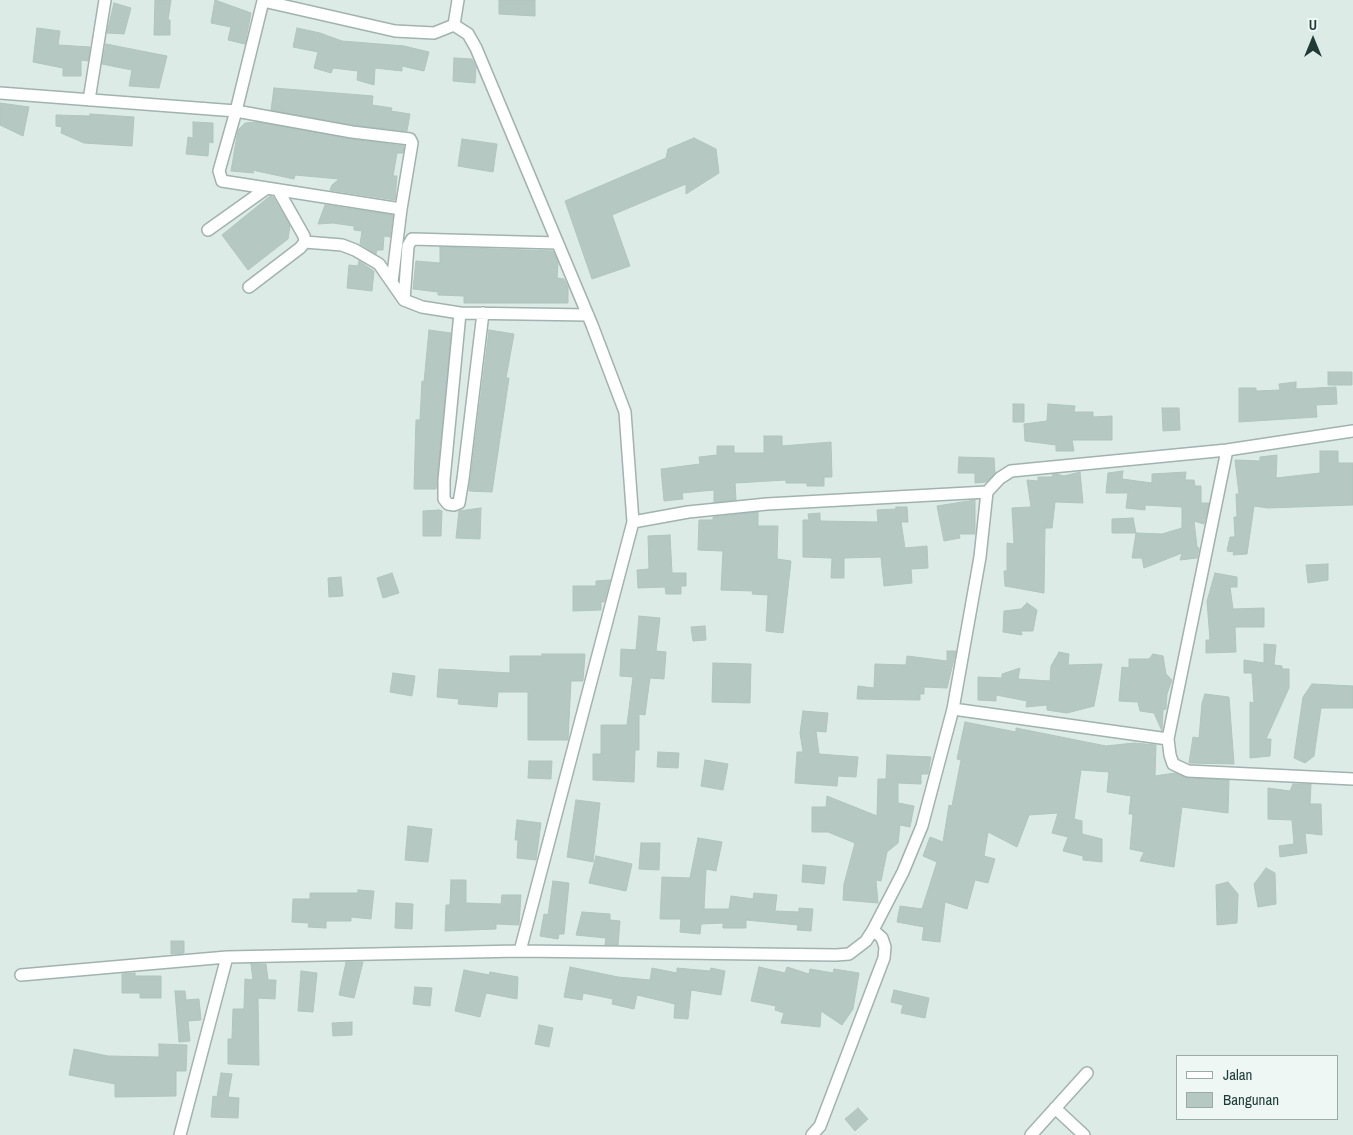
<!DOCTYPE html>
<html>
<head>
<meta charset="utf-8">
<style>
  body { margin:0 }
  #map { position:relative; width:1353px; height:1135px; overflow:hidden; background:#ddebe6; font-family:"Archivo Narrow",sans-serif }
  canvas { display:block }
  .legend { position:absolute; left:1176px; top:1055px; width:162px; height:65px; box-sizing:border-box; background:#eef7f3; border:1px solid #9baca7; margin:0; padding:6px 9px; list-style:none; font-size:15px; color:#1e3b36 }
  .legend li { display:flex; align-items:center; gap:10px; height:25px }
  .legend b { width:25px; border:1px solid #9baca7 }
  .north { position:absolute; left:1288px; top:15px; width:50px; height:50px; -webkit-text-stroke:4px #eef7f3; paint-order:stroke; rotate:0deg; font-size:14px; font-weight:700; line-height:20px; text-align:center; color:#1e3b36 }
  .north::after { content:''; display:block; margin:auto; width:18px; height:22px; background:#1e3b36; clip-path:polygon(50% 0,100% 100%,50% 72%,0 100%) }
</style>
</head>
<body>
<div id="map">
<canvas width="1353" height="1135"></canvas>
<ul class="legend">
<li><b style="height:6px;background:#fff"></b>Jalan</li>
<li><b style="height:14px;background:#b6c8c2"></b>Bangunan</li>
</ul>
<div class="north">U</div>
</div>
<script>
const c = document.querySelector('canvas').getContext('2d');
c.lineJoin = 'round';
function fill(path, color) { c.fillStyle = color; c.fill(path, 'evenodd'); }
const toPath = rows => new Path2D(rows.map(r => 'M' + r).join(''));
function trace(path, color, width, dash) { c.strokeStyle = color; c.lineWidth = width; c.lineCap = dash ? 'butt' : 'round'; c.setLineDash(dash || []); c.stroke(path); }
const building = toPath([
  [155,0,171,0,168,20,170,20,170,35,154,35,155,0],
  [215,0,251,13,245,44,228,40,231,27,211,23,215,0],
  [499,0,535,0,535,16,499,14,499,0],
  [114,3,131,8,124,34,107,33,114,3],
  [37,28,60,31,58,45,90,47,88,61,81,60,81,76,63,76,63,68,33,62,37,28],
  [297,28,320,33,342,41,404,46,429,52,424,71,402,66,402,71,375,68,374,85,357,80,358,71,333,68,331,73,314,68,318,52,293,47,297,28],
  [106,44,167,56,159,88,129,86,132,70,102,64,106,44],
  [454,58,472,59,476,67,475,83,453,81,454,58],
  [274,88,373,96,372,105,392,108,391,111,410,114,407,131,353,125,271,110,274,88],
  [0,103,29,107,23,136,0,125,0,103],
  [90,114,134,117,132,146,84,143,61,133,62,127,56,126,56,115,90,116,90,114],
  [193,122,213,123,213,143,209,142,208,156,186,154,188,137,193,138,193,122],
  [257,122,351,139,404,146,403,153,397,153,393,176,397,176,395,200,330,190,332,185,339,179,295,175,294,179,252,170,254,173,231,171,238,130,245,123,257,122],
  [694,138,716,149,719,173,686,194,686,184,612,215,630,266,592,279,565,201,666,158,668,149,694,138],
  [462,139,497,144,493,172,458,166,462,139],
  [270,196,273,197,290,226,288,239,248,270,222,235,270,196],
  [325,205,393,215,390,237,384,236,383,250,377,250,376,254,360,244,362,231,354,230,354,226,333,223,318,224,325,205],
  [440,247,553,251,558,262,557,278,564,279,568,287,568,303,464,303,464,296,438,295,438,292,413,289,416,261,440,263,440,247],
  [359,261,374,271,372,291,347,288,349,265,358,266,359,261],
  [429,330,451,333,436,489,414,489,416,420,420,420,422,381,424,382,429,330],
  [489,330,514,334,506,378,509,378,492,492,469,491,489,330],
  [1328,372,1352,372,1352,385,1328,385,1328,372],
  [1296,382,1296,389,1336,387,1337,404,1316,405,1317,417,1239,422,1239,388,1256,388,1256,391,1280,390,1279,384,1296,382],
  [1013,404,1024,404,1024,422,1013,422,1013,404],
  [1048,404,1075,406,1074,412,1093,412,1093,417,1112,416,1112,440,1072,440,1074,451,1056,451,1056,445,1025,441,1024,424,1047,421,1048,404],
  [1162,408,1179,408,1180,430,1163,431,1162,408],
  [764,436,782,436,782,446,831,442,832,477,824,477,824,486,807,486,807,483,786,483,786,480,735,483,736,500,714,502,714,490,682,493,683,499,664,501,661,469,700,464,699,457,717,455,717,446,734,446,734,453,764,453,764,436],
  [1320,451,1338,451,1338,463,1353,463,1353,505,1268,508,1254,506,1247,554,1233,555,1234,552,1227,551,1230,537,1235,537,1234,517,1237,517,1236,494,1239,494,1235,460,1260,461,1260,457,1277,455,1276,478,1320,473,1320,451],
  [959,457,994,458,995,473,986,482,975,483,975,473,958,473,959,457],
  [1123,471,1122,479,1152,483,1152,474,1186,472,1185,480,1194,480,1195,486,1201,486,1201,503,1209,503,1204,524,1194,521,1197,547,1199,548,1197,558,1180,560,1182,553,1144,568,1142,558,1132,558,1136,533,1162,534,1182,528,1182,507,1145,505,1145,510,1126,508,1128,493,1106,493,1108,473,1123,471],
  [1080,472,1083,503,1055,502,1052,528,1045,528,1044,593,1005,586,1004,571,1007,571,1007,543,1014,544,1012,508,1031,507,1027,480,1038,481,1038,477,1052,477,1053,474,1057,474,1064,476,1080,472],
  [975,500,975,534,959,534,960,538,944,541,937,506,975,500],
  [896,507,907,507,908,522,901,522,905,548,927,546,928,568,911,569,912,583,884,586,881,557,844,558,844,578,831,578,832,558,803,557,803,520,809,520,808,514,820,513,820,521,878,522,877,510,896,509,896,507],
  [481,508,480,539,456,538,459,511,481,508],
  [439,510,442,511,441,536,423,536,423,511,439,510],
  [758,512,758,526,778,526,777,559,791,561,783,633,766,631,768,595,752,594,753,591,721,590,723,551,698,550,699,520,713,520,713,517,758,512],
  [1133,518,1136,533,1112,533,1112,519,1133,518],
  [670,535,672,573,686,573,686,586,681,586,681,594,666,594,665,587,638,588,637,570,649,569,648,536,670,535],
  [1328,564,1328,580,1308,583,1306,565,1328,564],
  [392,573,399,593,383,598,377,578,392,573],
  [1215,573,1237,577,1237,587,1230,587,1233,609,1264,608,1264,627,1235,627,1236,652,1206,653,1206,640,1210,640,1207,601,1215,573],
  [341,577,343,596,329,597,328,578,341,577],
  [610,580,604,602,601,602,601,610,573,611,573,586,596,586,596,581,610,580],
  [1027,603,1037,610,1033,631,1021,631,1022,635,1003,632,1004,611,1021,609,1027,603],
  [639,616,660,618,656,651,666,652,664,679,650,678,645,715,639,714,639,750,635,750,634,782,593,780,593,754,601,754,601,725,627,725,633,677,620,676,621,649,636,650,639,616],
  [705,626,706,640,693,641,691,627,705,626],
  [1264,644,1276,645,1274,665,1282,666,1282,669,1289,669,1289,688,1266,739,1271,739,1270,756,1250,758,1250,702,1254,703,1252,673,1244,673,1244,660,1264,663,1264,644],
  [947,651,956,651,947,688,924,687,924,694,920,694,920,700,857,699,858,686,874,688,875,664,906,665,907,656,947,661,947,651],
  [1059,652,1069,654,1068,665,1102,664,1094,706,1067,713,1047,710,1047,705,1026,707,1027,701,996,695,996,701,978,700,978,677,1002,678,1002,674,1020,668,1018,679,1050,681,1051,666,1059,652],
  [542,654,585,654,583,681,571,681,568,740,528,740,528,692,498,692,497,707,458,704,459,699,437,697,439,669,510,673,510,656,542,656,542,654],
  [1153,654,1163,656,1166,674,1172,680,1167,694,1166,709,1163,710,1162,731,1154,713,1140,711,1138,702,1119,701,1122,667,1129,668,1129,659,1149,659,1153,654],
  [713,663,751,664,750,703,712,702,713,663],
  [393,673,415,676,412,696,390,692,393,673],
  [1312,684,1353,686,1353,708,1321,708,1314,756,1305,763,1294,758,1303,697,1312,684],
  [1205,694,1229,697,1234,764,1189,763,1193,737,1199,738,1202,703,1205,694],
  [803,711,828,713,826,732,816,731,819,754,858,757,856,777,838,776,837,786,795,783,797,752,803,752,800,733,803,711],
  [965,722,1016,732,1016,728,1106,746,1134,743,1156,745,1155,776,1175,773,1188,778,1229,780,1228,813,1182,807,1174,867,1140,861,1144,852,1130,849,1133,814,1129,814,1131,796,1107,792,1109,772,1081,770,1074,819,1082,821,1082,834,1102,839,1102,862,1083,860,1083,856,1063,851,1068,837,1052,833,1058,813,1029,815,1017,847,988,832,984,856,995,859,988,883,975,880,967,909,945,902,940,942,922,940,924,927,897,922,900,906,922,909,937,862,923,856,930,837,943,842,949,805,952,806,961,760,957,759,965,722],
  [658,752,679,753,678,768,657,767,658,752],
  [887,755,931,757,928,774,921,774,921,784,898,783,898,803,914,806,910,827,900,825,898,843,887,852,881,881,876,880,878,903,843,900,844,884,855,843,828,832,812,832,812,807,826,807,827,796,877,816,878,779,886,779,887,755],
  [705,760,728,764,723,790,701,786,705,760],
  [529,761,552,761,551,779,528,778,529,761],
  [1293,784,1311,784,1310,804,1321,804,1322,835,1305,833,1307,853,1280,857,1279,846,1294,844,1292,820,1268,819,1268,788,1290,791,1293,784],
  [576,800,600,803,593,862,567,857,576,800],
  [517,820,541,823,536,860,517,858,518,840,515,840,517,820],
  [408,826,432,829,428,862,405,860,408,826],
  [698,838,722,842,716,871,706,869,704,909,729,909,731,896,753,899,754,893,777,895,775,911,799,912,799,908,813,909,811,931,797,930,798,925,746,920,746,928,723,928,723,923,701,924,700,934,680,932,681,919,660,919,662,877,690,878,698,838],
  [641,843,660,843,659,870,639,869,641,843],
  [596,856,632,864,626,891,589,883,596,856],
  [803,865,826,867,824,884,802,882,803,865],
  [1266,868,1275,873,1276,904,1258,907,1254,884,1266,868],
  [451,880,466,880,466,903,501,904,502,895,521,895,519,925,496,924,496,929,445,931,446,905,450,905,451,880],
  [553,881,569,883,564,934,559,934,558,939,540,936,544,914,548,915,553,881],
  [1228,882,1238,894,1237,923,1217,925,1216,885,1228,882],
  [358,890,374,891,371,919,351,917,351,921,326,921,326,928,308,927,309,923,292,922,293,899,310,899,310,893,358,893,358,890],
  [396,903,413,904,412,929,395,928,396,903],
  [582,912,610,914,610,920,620,921,618,945,605,945,606,938,576,935,582,912],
  [171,941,184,941,184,953,171,954,171,941],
  [346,962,363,962,354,998,339,995,346,962],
  [251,964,266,964,268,980,276,980,275,999,258,998,259,1065,228,1064,228,1039,232,1039,233,1009,244,1009,245,979,253,980,251,964],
  [570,967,618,977,650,980,652,968,677,973,677,968,710,971,711,968,725,971,721,995,691,990,688,1019,674,1018,675,1004,637,995,634,1009,612,1004,613,999,583,993,582,1000,564,997,570,967],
  [759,967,785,973,787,967,809,974,810,969,833,973,834,969,859,973,853,1009,842,1025,821,1011,820,1027,781,1023,784,1013,775,1010,776,1006,751,1001,759,967],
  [464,970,489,975,490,972,518,977,517,999,486,993,480,1017,455,1011,464,970],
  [301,971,317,973,313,1012,298,1011,301,971],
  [135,973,135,976,161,976,161,998,140,998,140,993,122,993,122,974,135,973],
  [415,987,432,988,430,1006,413,1004,415,987],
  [894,990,929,998,925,1018,901,1013,903,1005,891,1002,894,990],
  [175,991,185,991,186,1000,199,999,201,1020,188,1021,190,1041,179,1042,175,991],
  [352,1022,352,1035,333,1036,332,1023,352,1022],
  [539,1025,553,1028,549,1047,535,1044,539,1025],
  [159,1044,187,1045,186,1071,176,1071,176,1096,115,1097,115,1084,69,1075,74,1049,108,1056,159,1057,159,1044],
  [221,1073,232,1074,228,1097,239,1098,238,1118,211,1117,213,1096,217,1097,221,1073],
  [858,1108,868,1119,855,1131,845,1119,858,1108]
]);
const minor = toPath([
  [458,0,454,25,468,34,476,48,592,325,625,412,633,522,688,512,767,504,987,492,1000,478,1011,471,1227,450,1353,431],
  [0,93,236,111,263,1,395,31,434,33,454,25],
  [89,100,105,0],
  [236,111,352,132,410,139,412,143,401,209,222,181,219,171,236,111],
  [208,230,267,188],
  [305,242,342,245,355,250,379,264,404,300,422,307,460,313,588,315],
  [392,282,401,209],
  [249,287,300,248,305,242,304,236,278,190],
  [404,300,408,246,412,239,557,243],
  [460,313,444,480,444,499,448,504,454,505,459,503,463,479,483,313],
  [1227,450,1171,724,1168,739,1170,755,1173,764,1188,771,1353,779],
  [953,709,1168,739],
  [520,951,633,522],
  [21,975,227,957,520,951,836,955,849,954,866,941,873,930,903,872,922,826,953,709,980,557,987,492],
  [1055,1108,1084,1135],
  [180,1135,227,957],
  [812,1135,820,1126,884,958,885,947,882,938,873,930],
  [1031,1135,1087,1073]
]);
fill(building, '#b6c8c2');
trace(building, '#afc5be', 1);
trace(minor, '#a0b3ae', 14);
trace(minor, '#fff', 11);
</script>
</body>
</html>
